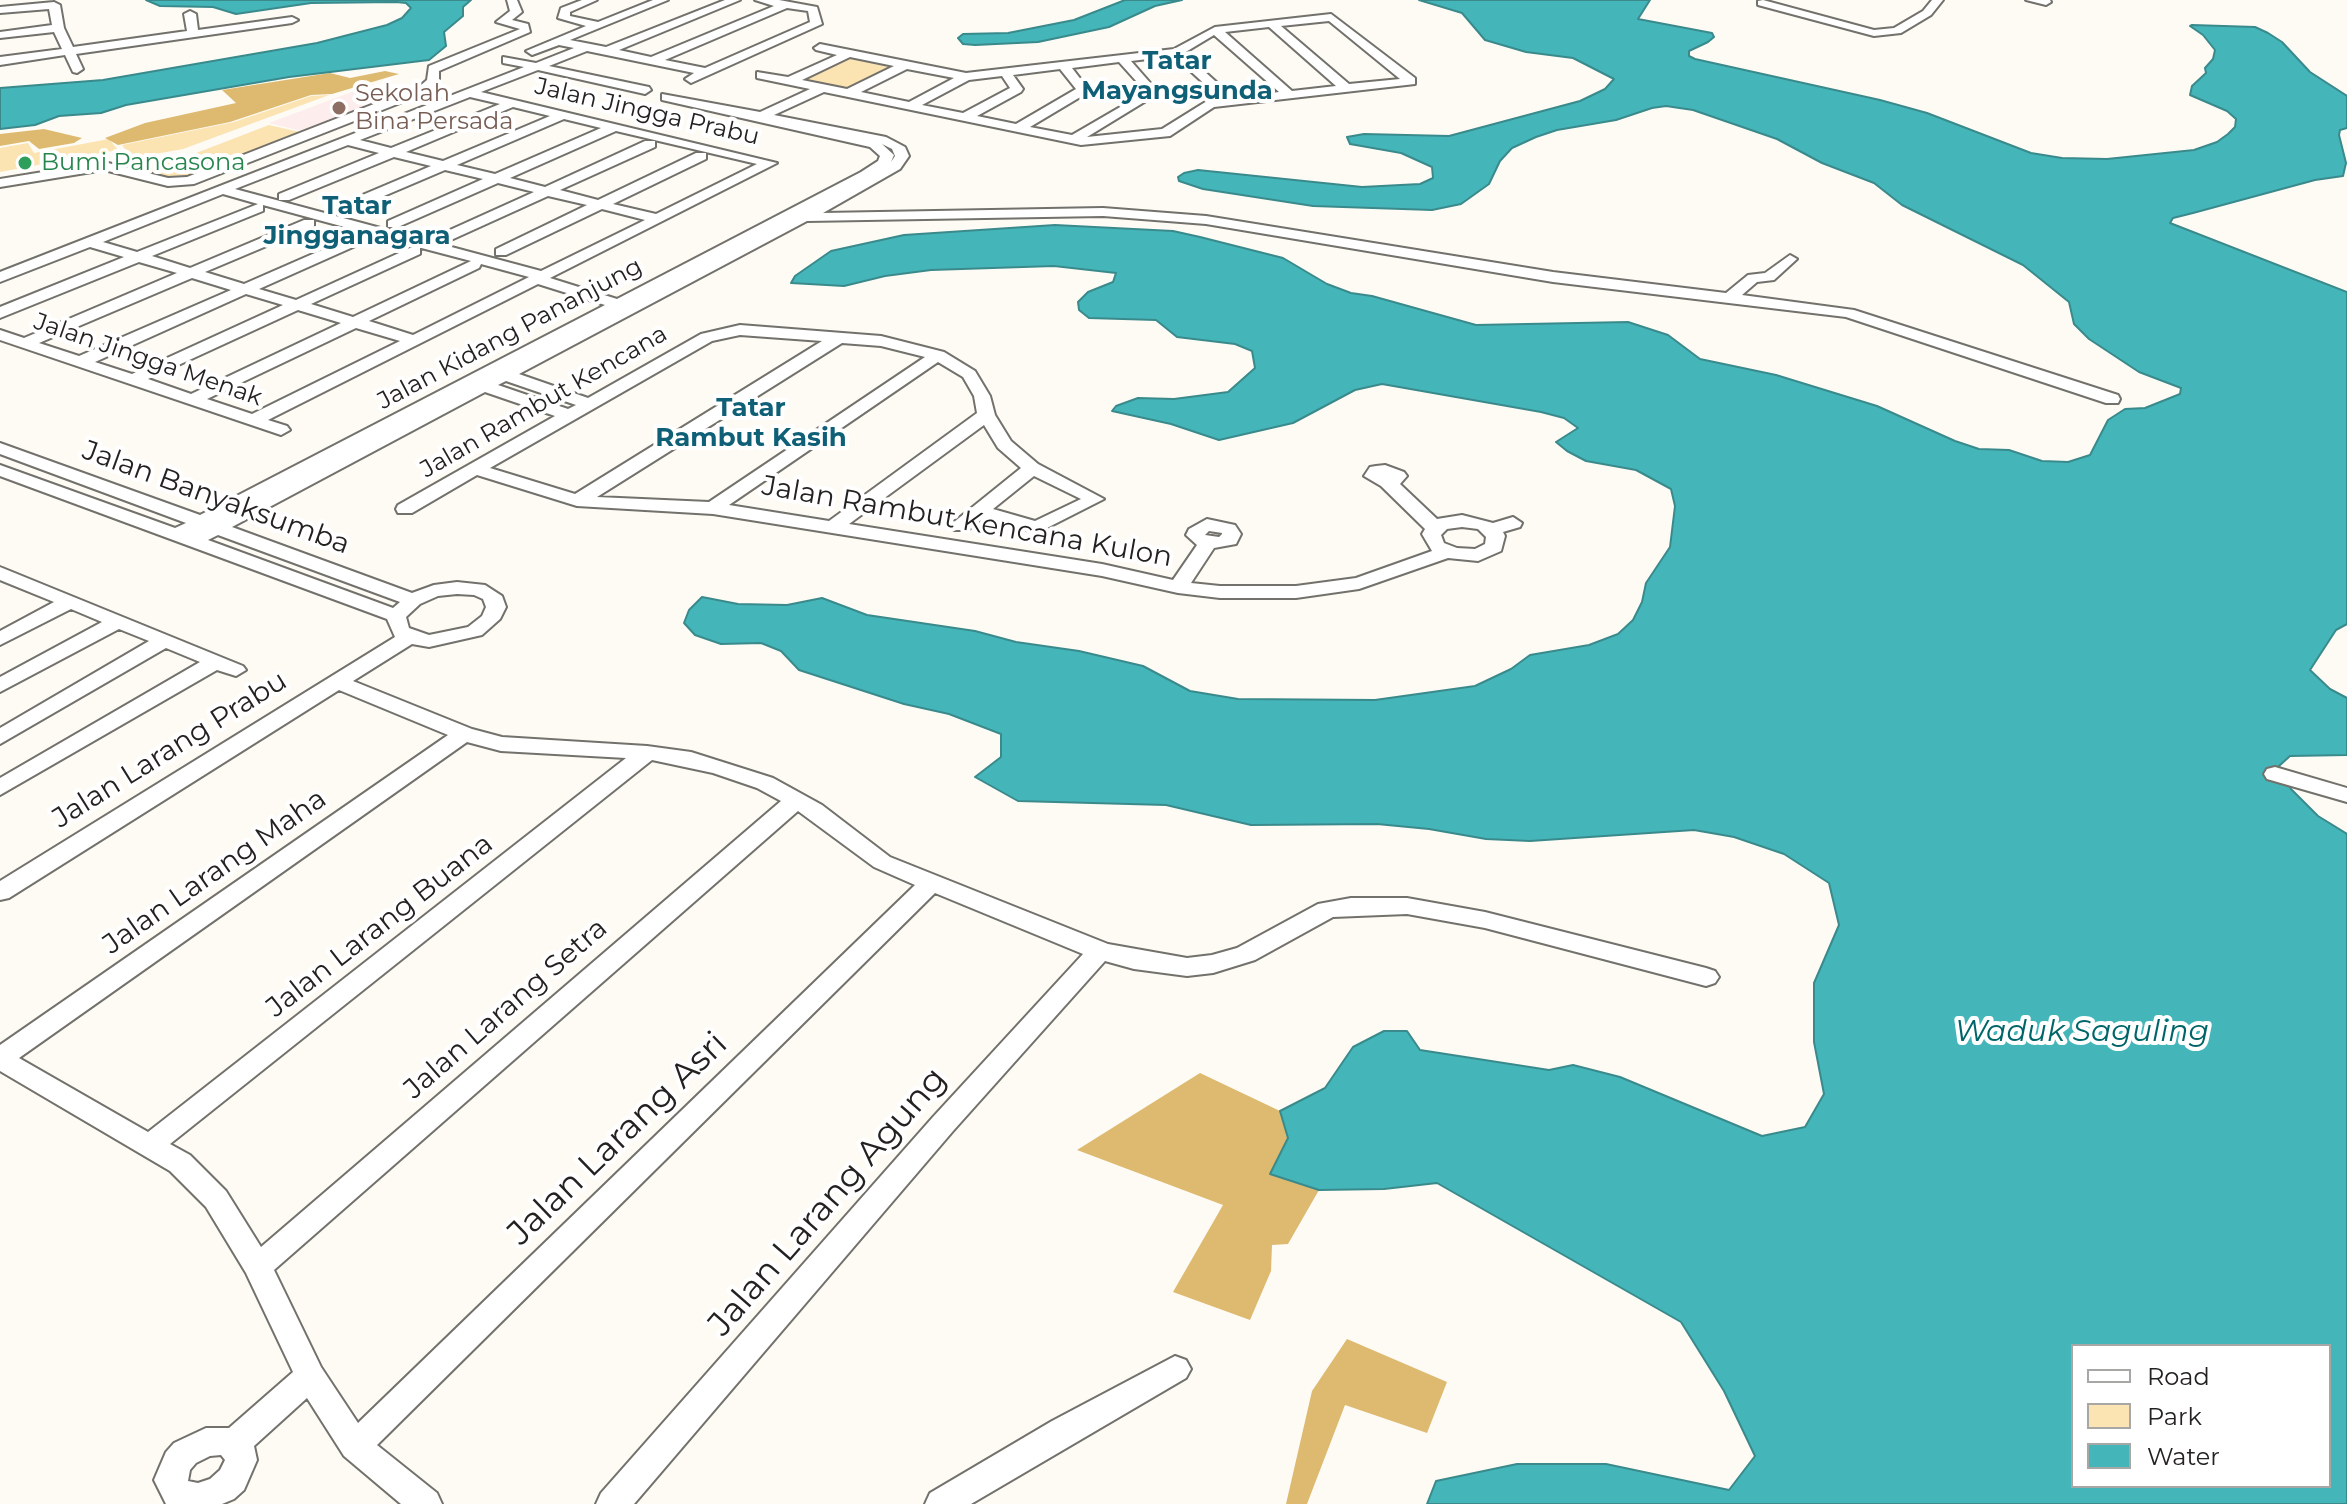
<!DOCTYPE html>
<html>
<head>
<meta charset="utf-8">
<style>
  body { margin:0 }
  #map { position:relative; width:2347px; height:1504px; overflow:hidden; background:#fefbf5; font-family:Montserrat,sans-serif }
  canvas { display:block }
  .legend { position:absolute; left:2071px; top:1344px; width:260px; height:144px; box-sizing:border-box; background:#fff; border:2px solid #a7a7a6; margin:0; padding:10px 14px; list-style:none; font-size:24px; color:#232220 }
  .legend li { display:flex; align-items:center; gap:16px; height:40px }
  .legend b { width:40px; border:2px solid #a7a7a6 }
</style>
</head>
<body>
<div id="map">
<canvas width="2347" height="1504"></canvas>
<ul class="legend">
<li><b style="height:10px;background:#fff"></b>Road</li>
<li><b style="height:22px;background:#fbe3b2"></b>Park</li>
<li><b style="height:22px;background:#44b6ba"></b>Water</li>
</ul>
</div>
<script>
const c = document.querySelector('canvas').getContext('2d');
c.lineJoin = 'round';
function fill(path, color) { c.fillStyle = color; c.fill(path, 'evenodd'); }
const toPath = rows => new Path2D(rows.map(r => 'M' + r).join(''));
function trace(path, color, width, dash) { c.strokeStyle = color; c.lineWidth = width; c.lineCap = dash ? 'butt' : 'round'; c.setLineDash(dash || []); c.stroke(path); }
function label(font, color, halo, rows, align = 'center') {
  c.font = font + ' Montserrat,sans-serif'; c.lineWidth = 8; c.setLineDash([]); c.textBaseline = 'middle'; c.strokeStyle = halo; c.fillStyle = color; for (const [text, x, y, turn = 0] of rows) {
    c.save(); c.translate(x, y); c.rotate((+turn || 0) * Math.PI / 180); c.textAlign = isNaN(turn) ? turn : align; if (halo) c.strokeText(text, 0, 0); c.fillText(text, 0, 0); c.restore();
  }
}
const education = toPath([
  [373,84,409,92,305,132,269,123]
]);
const green = toPath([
  [849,55,901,65,849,91,796,80],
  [329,95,183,149,132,158,122,145,234,122,311,96],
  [269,125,304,133,189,177,173,180,119,166,191,155],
  [109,139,118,150,0,172,0,148,28,143,34,153]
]);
const forest = toPath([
  [385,71,399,74,332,94,311,95,230,122,118,145,105,138,145,123,236,103,222,90,330,73,350,78],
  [44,129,82,138,74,143,39,149,29,141,0,146,0,134],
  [1200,1073,1280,1111,1288,1138,1270,1174,1319,1190,1288,1244,1272,1245,1271,1271,1250,1320,1173,1292,1223,1205,1077,1150],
  [1347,1339,1447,1382,1427,1433,1345,1405,1307,1504,1286,1504,1312,1391]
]);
const water = toPath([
  [146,0,471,0,463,7,463,16,444,32,446,46,429,60,289,77,126,105,101,113,59,116,35,125,0,129,0,88,103,80,317,43,387,25,402,18,411,8,406,3,396,2,311,3,236,14,213,7,160,6,146,0],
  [1125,0,1182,0,1155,6,1109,27,1038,42,975,45,963,44,958,38,963,34,1008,33,1074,20,1125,0],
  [1419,0,1650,0,1638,19,1712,33,1714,37,1708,42,1689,51,1689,56,1695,59,1880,100,1927,113,2031,153,2062,158,2107,159,2194,150,2217,142,2228,134,2235,127,2236,119,2227,111,2190,95,2192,86,2206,73,2205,68,2213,59,2215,50,2203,35,2190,26,2192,25,2255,27,2268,33,2282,42,2310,72,2347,96,2347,128,2340,130,2339,135,2346,163,2343,176,2315,180,2193,213,2173,218,2170,223,2347,292,2347,624,2336,630,2310,670,2330,689,2347,698,2347,755,2290,756,2279,766,2291,789,2318,816,2347,834,2347,1504,1427,1504,1436,1481,1517,1464,1606,1464,1729,1490,1755,1456,1724,1391,1681,1322,1437,1183,1384,1189,1319,1190,1270,1174,1288,1138,1280,1111,1325,1088,1353,1047,1384,1031,1407,1031,1420,1050,1549,1070,1573,1065,1620,1077,1762,1136,1805,1127,1824,1094,1814,1042,1814,983,1839,925,1829,883,1784,854,1734,837,1694,830,1530,841,1486,839,1429,829,1377,824,1251,825,1166,805,1018,801,975,777,1001,757,1001,734,949,714,904,704,799,670,781,651,761,643,721,644,695,635,684,623,689,610,702,597,738,604,787,605,822,598,867,615,975,631,1016,642,1079,651,1143,666,1190,691,1238,699,1375,700,1475,686,1511,669,1530,655,1589,645,1618,634,1633,620,1642,602,1646,583,1670,547,1675,506,1671,489,1636,470,1586,461,1567,451,1556,442,1578,428,1564,418,1541,412,1382,384,1355,390,1293,423,1219,440,1171,424,1112,411,1116,406,1138,398,1174,399,1228,392,1255,368,1252,351,1235,344,1177,337,1156,320,1089,318,1079,310,1078,302,1088,292,1113,282,1116,273,1054,266,931,270,885,276,844,286,791,283,795,276,831,251,904,235,1055,225,1173,231,1200,237,1283,258,1327,284,1351,293,1372,296,1476,325,1628,322,1668,335,1700,359,1776,375,1877,406,1955,441,1979,449,2009,450,2042,461,2068,462,2090,455,2108,420,2125,409,2145,408,2180,394,2181,388,2139,372,2089,339,2074,324,2069,302,2023,265,1902,205,1874,183,1822,163,1777,139,1693,110,1666,106,1652,108,1616,120,1557,130,1536,137,1512,148,1500,161,1489,184,1461,204,1432,210,1313,206,1203,189,1179,181,1178,177,1184,173,1198,170,1362,187,1420,184,1433,178,1432,167,1401,153,1350,144,1347,137,1364,134,1449,136,1580,101,1605,89,1614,79,1573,58,1526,52,1485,40,1462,13,1419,0],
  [2073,1346,2329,1346,2329,1486,2073,1486,2073,1346]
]);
const minor = toPath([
  [507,0,517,0,522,12,512,20,528,24,530,32,439,71,439,81,428,92,194,184,168,186,104,170,0,187,0,179,104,162,168,178,187,177,420,86,427,80,429,66,520,29,496,22,510,11,507,0],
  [582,0,597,0,570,12,570,16,598,22,653,0,668,0,570,40,606,47,725,0,740,0,619,50,651,57,774,6,755,0,779,0,817,7,822,24,691,83,685,79,694,73,587,51,549,66,649,87,651,90,645,94,538,70,481,92,777,163,550,278,617,299,861,172,878,161,880,156,870,147,662,100,662,94,760,112,810,89,757,78,757,72,788,77,837,55,816,50,814,48,820,44,966,73,1174,49,1215,27,1331,14,1415,78,1415,84,1214,107,1170,136,1081,145,824,92,774,115,886,137,905,147,909,156,900,169,823,213,1103,208,1206,216,1553,272,1726,293,1748,275,1765,273,1790,255,1797,259,1774,280,1757,282,1742,295,1854,310,2118,395,2120,399,2118,403,2106,403,1846,317,1553,282,1206,224,1103,216,807,221,519,374,588,398,701,334,740,325,881,336,944,352,975,371,990,396,995,415,1011,441,1038,464,1104,499,1037,533,983,518,968,530,954,530,952,526,954,522,1021,468,998,448,984,425,849,524,1102,564,1173,580,1197,545,1186,535,1189,529,1207,519,1235,525,1241,534,1236,544,1214,548,1191,583,1220,586,1296,586,1356,578,1432,551,1422,534,1425,529,1381,486,1364,476,1370,467,1376,466,1385,465,1404,472,1407,476,1400,484,1437,519,1462,515,1493,523,1513,517,1522,523,1520,527,1503,532,1505,536,1501,551,1478,561,1448,558,1359,589,1296,598,1220,598,1178,593,1102,576,713,514,577,506,477,475,412,513,398,513,396,509,398,505,555,416,485,392,232,527,412,593,434,585,457,582,485,585,502,596,506,607,500,619,482,635,429,647,412,644,353,681,472,729,502,737,647,746,691,752,773,778,822,805,890,857,1108,944,1187,958,1212,955,1237,948,1318,904,1351,898,1407,898,1485,912,1706,968,1715,971,1719,977,1715,983,1706,986,1485,928,1407,914,1333,917,1255,960,1213,973,1187,976,1134,969,1105,961,953,1131,634,1504,596,1504,601,1493,933,1117,1083,954,935,893,377,1445,437,1493,442,1504,401,1504,344,1456,307,1398,254,1446,257,1460,244,1490,234,1499,222,1504,166,1504,154,1480,166,1452,174,1443,206,1428,229,1428,293,1372,246,1273,206,1207,170,1171,0,1071,0,1045,448,735,339,690,9,898,0,900,0,881,395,637,387,619,0,476,0,465,175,528,186,523,0,454,0,443,200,515,605,305,538,284,268,420,287,426,290,430,281,435,0,340,0,330,24,338,177,273,139,262,0,318,0,307,124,257,90,247,0,282,0,272,524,67,503,63,503,57,536,63,574,48,559,45,532,55,526,51,586,26,558,18,561,8,582,0],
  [787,8,808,11,810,22,705,68,665,60,787,8],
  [1329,21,1400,79,1349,84,1281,26,1329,21],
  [1269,27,1336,86,1292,91,1225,32,1269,27],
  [1214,35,1279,92,1234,98,1184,53,1214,35],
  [1174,56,1221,99,1207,101,1162,129,1087,137,1159,93,1131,61,1174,56],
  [850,57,894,66,847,89,802,80,850,57],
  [1119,62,1146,92,1072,135,1030,127,1087,93,1089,90,1072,68,1119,62],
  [907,69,954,78,909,102,861,92,907,69],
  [1060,69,1076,89,1016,124,977,116,1021,92,1023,89,1013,75,1060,69],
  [1002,76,1010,88,963,113,922,105,969,80,1002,76],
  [470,97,500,104,391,148,360,140,470,97],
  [513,107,550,116,443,161,406,152,513,107],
  [564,119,601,128,495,174,457,165,564,119],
  [616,131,757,164,656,214,613,204,706,159,706,153,696,153,598,200,560,190,655,147,655,141,645,141,545,187,510,178,616,131],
  [882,144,892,149,895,156,891,162,894,155,882,144],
  [348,145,379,153,279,194,279,200,289,200,394,157,431,166,334,207,334,213,344,213,445,170,483,179,388,221,388,227,398,227,498,183,534,192,441,234,441,240,451,240,548,196,587,205,496,249,496,255,506,255,602,209,645,220,541,271,235,189,348,145],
  [223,194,258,204,137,252,103,242,223,194],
  [263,205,363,232,244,284,205,272,314,226,314,220,304,220,190,268,152,256,263,211,263,205],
  [372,235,471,261,353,317,311,304,420,254,420,248,410,248,296,300,259,289,371,239,372,235],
  [481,264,529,277,413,335,369,321,479,268,481,264],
  [192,278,231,290,79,356,39,343,192,278],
  [246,294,283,305,132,374,95,362,246,294],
  [298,310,341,323,191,394,148,379,298,310],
  [356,328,400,341,252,414,207,399,356,328],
  [740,335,822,341,575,494,490,468,712,341,740,335],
  [842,343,881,346,925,357,709,502,597,497,842,343],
  [938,362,963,377,974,396,977,413,829,521,729,505,938,362],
  [506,381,576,405,568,409,498,385,506,381],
  [1034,476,1081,499,1035,521,993,509,1034,476],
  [1462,527,1478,529,1486,537,1485,544,1475,549,1457,548,1444,543,1441,535,1447,529,1462,527],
  [1209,531,1222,533,1222,534,1219,537,1205,535,1209,531],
  [218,535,400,602,393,608,208,540,218,535],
  [457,594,474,595,483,599,486,607,482,616,468,627,429,635,409,628,406,617,420,604,438,596,457,594],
  [467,742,501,751,626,758,148,1132,19,1058,467,742],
  [652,760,713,773,757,788,781,801,261,1247,226,1191,190,1155,170,1144,652,760],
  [798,811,874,867,915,885,358,1423,321,1367,274,1270,798,811],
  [221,1455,225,1460,220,1470,210,1479,198,1483,188,1481,190,1470,196,1463,210,1456,221,1455],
  [1763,0,1874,30,1894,28,1923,11,1932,0,1943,0,1931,15,1901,33,1874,36,1758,5,1758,1,1763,0],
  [2026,0,2050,0,2051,2,2046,5,2026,0],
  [54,2,60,5,64,28,73,47,187,31,184,14,190,11,196,14,198,30,292,17,298,20,292,23,76,54,83,69,77,73,73,72,65,55,0,65,0,57,62,49,54,32,0,38,0,32,52,25,49,9,0,13,0,7,54,2],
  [0,567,243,666,246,670,236,676,217,670,0,795,0,778,200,662,166,648,0,744,0,728,149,641,119,629,0,692,0,677,102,622,71,609,0,645,0,631,54,602,0,580,0,567],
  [2275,767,2347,788,2347,802,2267,779,2264,774,2267,769,2275,767],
  [1175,1356,1186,1360,1191,1369,1186,1378,971,1504,925,1504,930,1493,1052,1421,1175,1356]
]);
const markers = [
  [339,108,8,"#8d6e63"],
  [25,163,8,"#2e9e5b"]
];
const farEducationnames = [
  ["Sekolah",355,94],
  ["Bina Persada",355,122]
];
const farStreetnames = [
  ["Jalan Jingga Prabu",647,112,13],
  ["Jalan Kidang Pananjung",510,334,-28],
  ["Jalan Jingga Menak",148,360,19],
  ["Jalan Rambut Kencana",544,402,-30]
];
const farLeisurenames = [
  ["Bumi Pancasona",41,163]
];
const farNeighbourhoodnames = [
  ["Tatar",1177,61],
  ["Mayangsunda",1177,91],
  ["Tatar",357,206],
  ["Jingganagara",357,236],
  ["Tatar",751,408],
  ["Rambut Kasih",751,438]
];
const streetNames = [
  ["Jalan Banyaksumba",216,498,20],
  ["Jalan Rambut Kencana Kulon",967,522,10],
  ["Jalan Larang Prabu",170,750,-32],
  ["Jalan Larang Maha",215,872,-35],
  ["Jalan Larang Buana",380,926,-38],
  ["Jalan Larang Setra",506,1009,-41]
];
const waterNames = [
  ["Waduk Saguling",2082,1032]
];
const nearStreetnames = [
  ["Jalan Larang Asri",618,1139,-44],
  ["Jalan Larang Agung",828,1202,-49]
];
fill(education, '#fdedec');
fill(green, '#fbe3b2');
fill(forest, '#ddba70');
fill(water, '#44b6ba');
trace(water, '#3a8a8c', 2);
trace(minor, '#73716b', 4);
fill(minor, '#fff');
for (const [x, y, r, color] of markers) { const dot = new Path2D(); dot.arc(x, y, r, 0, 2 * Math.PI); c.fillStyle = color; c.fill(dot); trace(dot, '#fff', 3); }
label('24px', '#785e54', '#fff', farEducationnames, 'left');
label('24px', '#232220', '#fff', farStreetnames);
label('24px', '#27864d', '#fff', farLeisurenames, 'left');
label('bold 26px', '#0f6077', '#fff', farNeighbourhoodnames);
label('28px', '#232220', '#fff', streetNames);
label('italic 30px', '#006568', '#fff', waterNames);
label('34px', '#232220', '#fff', nearStreetnames);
</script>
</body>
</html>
